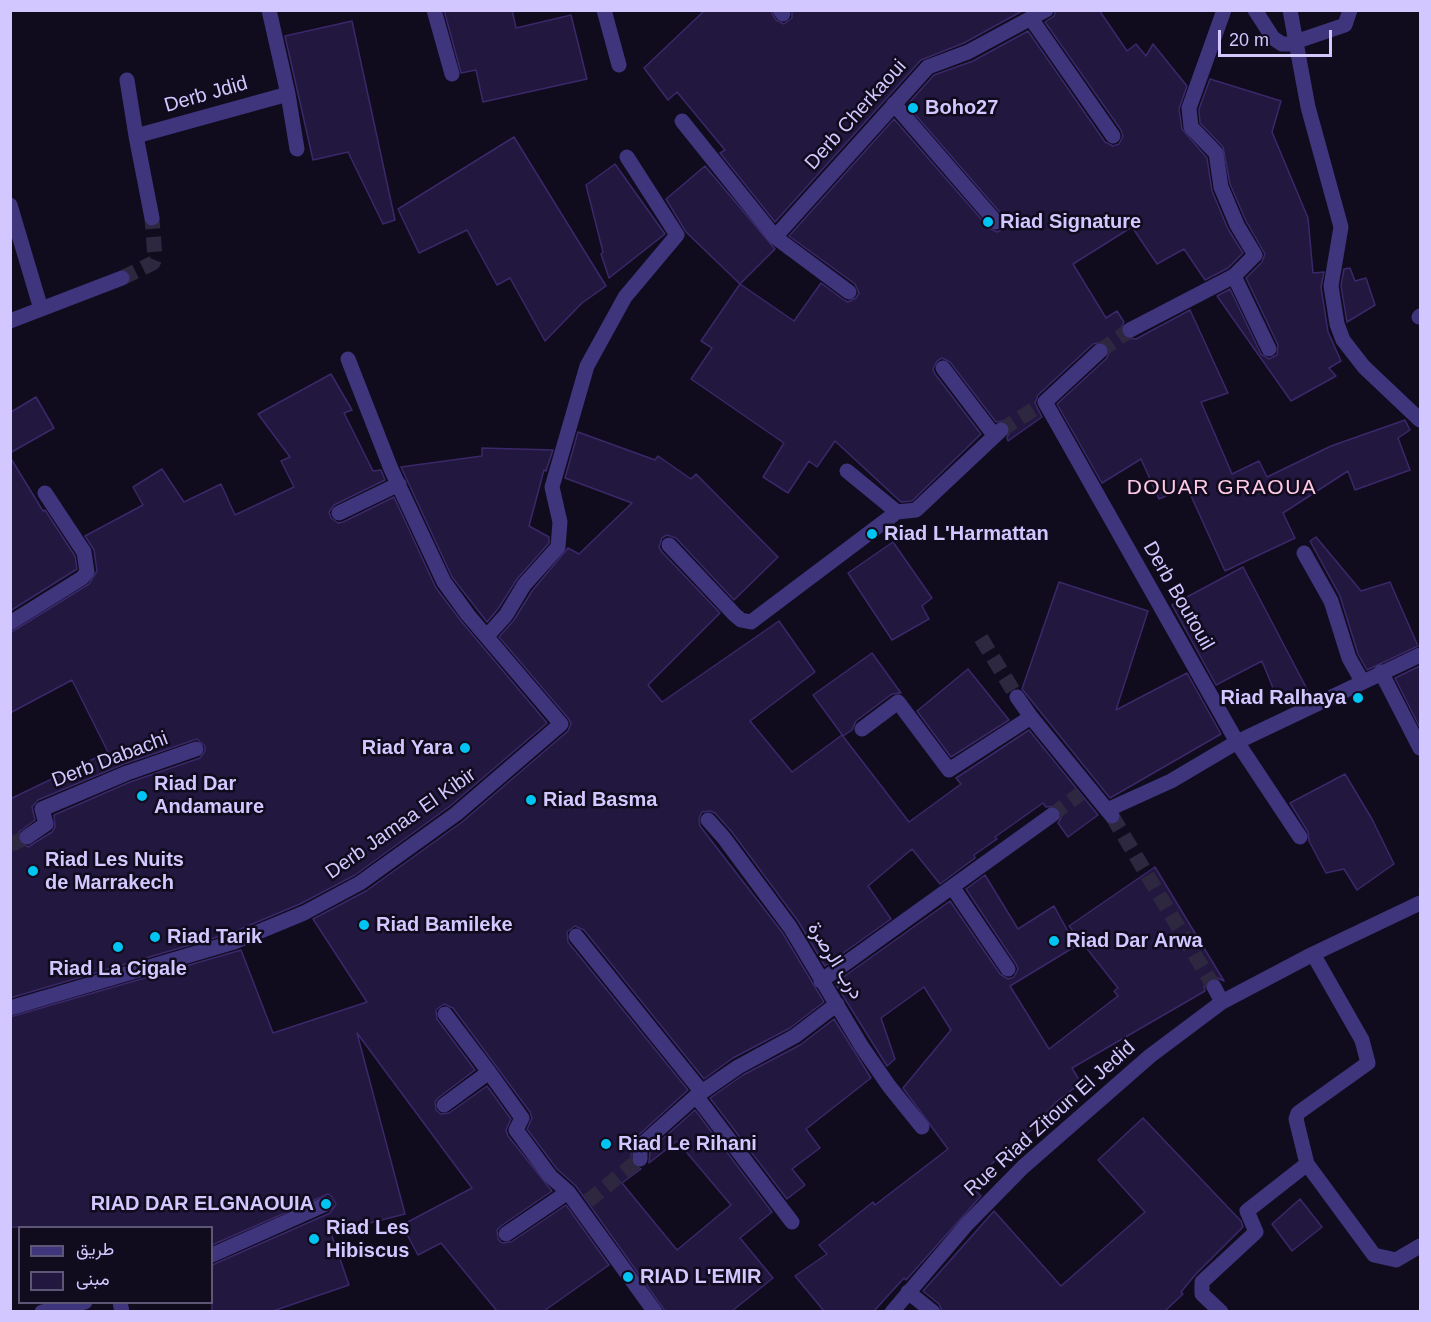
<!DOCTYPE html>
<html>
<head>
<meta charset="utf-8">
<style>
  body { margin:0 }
  #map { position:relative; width:1431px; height:1322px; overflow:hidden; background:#100b1d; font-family:Helvetica,Vazirmatn,sans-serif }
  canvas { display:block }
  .frame { position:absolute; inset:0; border:12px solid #d2c7ff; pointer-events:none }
  .legend { position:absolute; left:18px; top:1226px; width:195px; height:78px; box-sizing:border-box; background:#100b1d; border:2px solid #5e5677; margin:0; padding:8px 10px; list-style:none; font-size:18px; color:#d2c7ff }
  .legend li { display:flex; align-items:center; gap:12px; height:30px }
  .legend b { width:30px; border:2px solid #5e5677 }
  .scale { position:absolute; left:1218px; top:30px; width:114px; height:27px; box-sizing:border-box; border:3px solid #d2c7ff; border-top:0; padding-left:8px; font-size:18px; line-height:21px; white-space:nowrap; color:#d2c7ff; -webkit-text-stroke:4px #100b1d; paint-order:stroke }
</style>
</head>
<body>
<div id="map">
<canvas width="1431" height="1322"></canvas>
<div class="frame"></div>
<ul class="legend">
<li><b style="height:8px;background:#3e357d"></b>طريق</li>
<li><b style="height:16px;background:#22173e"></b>مبنى</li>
</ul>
<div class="scale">20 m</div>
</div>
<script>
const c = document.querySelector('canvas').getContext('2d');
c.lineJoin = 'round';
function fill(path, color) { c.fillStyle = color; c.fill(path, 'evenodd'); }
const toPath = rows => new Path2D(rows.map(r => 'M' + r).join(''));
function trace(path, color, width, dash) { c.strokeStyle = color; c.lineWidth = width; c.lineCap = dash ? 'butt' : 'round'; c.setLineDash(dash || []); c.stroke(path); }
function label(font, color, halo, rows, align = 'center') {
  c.font = font + ' Helvetica,Vazirmatn,sans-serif'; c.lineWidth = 5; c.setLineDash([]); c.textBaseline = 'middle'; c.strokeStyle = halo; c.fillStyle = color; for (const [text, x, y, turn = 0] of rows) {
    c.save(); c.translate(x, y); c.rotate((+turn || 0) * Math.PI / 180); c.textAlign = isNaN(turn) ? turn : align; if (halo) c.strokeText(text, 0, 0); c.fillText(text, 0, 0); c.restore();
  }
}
const building = toPath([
  [444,10,512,10,516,28,571,15,587,79,483,102,476,70,461,73,444,10],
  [705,10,770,10,776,20,784,24,792,18,792,10,1024,10,964,43,921,60,775,222,720,153,725,150,677,92,668,100,644,68,705,10],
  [1056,10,1099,10,1127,51,1136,44,1146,56,1153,44,1187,86,1179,109,1182,129,1207,158,1212,191,1228,229,1243,253,1228,268,1205,280,1184,249,1157,264,1132,227,1073,264,1106,318,1117,311,1124,322,1120,330,1125,338,1136,339,1190,310,1228,393,1201,402,1232,474,1259,461,1267,477,1331,446,1405,420,1410,430,1398,438,1410,470,1355,490,1348,471,1283,513,1295,538,1225,571,1187,487,1159,499,1141,459,1102,483,1057,404,1107,358,1110,349,1103,342,1093,344,1038,395,1035,403,1042,417,1008,441,1007,438,1011,428,1008,424,1003,421,996,422,950,362,942,358,937,361,933,369,935,374,981,434,912,501,901,502,835,441,817,467,809,461,788,493,763,477,784,443,691,379,712,348,701,341,740,284,794,321,821,283,844,300,848,302,856,298,859,293,855,284,789,236,894,119,989,228,997,232,1003,229,1006,221,1003,216,907,105,934,75,973,61,1028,31,1105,142,1113,146,1119,144,1123,136,1121,130,1045,22,1054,16,1056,10],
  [352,21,395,220,383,224,348,152,313,160,285,36,352,21],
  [1210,79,1281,101,1272,132,1308,218,1313,273,1324,272,1321,287,1328,332,1341,361,1329,368,1336,376,1291,401,1217,296,1230,289,1261,354,1269,359,1277,355,1278,345,1246,278,1262,262,1265,254,1246,221,1230,184,1223,147,1200,123,1199,109,1210,79],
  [514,137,606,286,582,303,545,341,510,278,497,285,467,230,419,253,398,209,514,137],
  [615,164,665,234,609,278,601,254,603,252,586,185,615,164],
  [705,166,775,249,740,284,686,232,666,199,705,166],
  [1350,268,1355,281,1366,278,1375,305,1347,322,1341,286,1344,269,1350,268],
  [331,374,352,410,344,413,373,471,381,470,385,480,334,505,329,512,331,518,338,523,343,522,394,497,436,588,461,621,547,723,450,806,355,875,300,904,231,933,10,998,10,799,108,752,72,680,10,713,10,633,89,584,97,571,94,550,85,536,143,505,133,487,162,469,184,502,221,484,235,515,294,487,281,461,290,457,258,414,331,374],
  [197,739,205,746,205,751,200,758,130,782,54,815,55,827,52,832,28,847,19,842,19,832,35,820,32,807,38,800,124,764,197,739],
  [36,397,54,428,10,453,11,412,36,397],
  [578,432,655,460,658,456,691,479,696,474,778,557,734,600,676,538,667,535,662,538,659,547,662,552,720,613,648,685,662,702,779,621,815,672,750,721,792,772,842,735,909,822,961,784,956,778,1029,730,1098,815,1068,837,1058,823,1061,818,1060,810,1055,806,1046,807,1043,803,995,837,997,839,974,855,975,858,940,884,912,849,868,886,891,919,825,966,798,921,732,832,715,813,710,811,702,812,699,818,700,826,782,932,824,1002,790,1028,733,1058,704,1079,584,930,575,926,567,932,568,942,688,1090,631,1142,631,1163,641,1169,622,1183,677,1250,731,1205,677,1141,649,1163,650,1150,695,1110,772,1212,740,1238,773,1278,732,1311,665,1311,576,1186,557,1169,527,1129,532,1118,530,1112,453,1008,444,1004,436,1010,437,1019,475,1070,438,1098,435,1102,436,1110,441,1114,449,1113,487,1086,511,1119,506,1130,508,1136,552,1191,501,1226,497,1230,498,1239,502,1243,511,1242,566,1205,609,1265,544,1311,497,1311,441,1243,418,1255,402,1225,472,1188,357,1033,405,1214,331,1233,349,1285,273,1311,212,1311,212,1265,330,1213,336,1204,332,1197,328,1194,212,1245,212,1227,10,1227,10,1017,241,950,273,1033,367,1002,313,919,366,891,462,822,568,731,571,723,568,718,499,637,514,620,532,591,568,548,579,554,632,503,565,478,578,432],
  [482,448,553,450,546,471,544,470,529,526,549,537,549,543,517,579,498,609,487,622,452,577,401,467,482,456,482,448],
  [10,457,43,511,45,510,75,556,77,569,10,611,10,457],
  [1316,537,1361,591,1390,582,1418,646,1367,670,1358,654,1340,596,1310,541,1316,537],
  [893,542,932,598,922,606,929,619,892,640,848,573,893,542],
  [1243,567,1308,691,1279,703,1262,661,1216,685,1172,605,1243,567],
  [1059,582,1148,611,1116,710,1187,673,1221,734,1110,798,1022,689,1059,582],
  [872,653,901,693,892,694,856,721,852,730,843,736,813,695,872,653],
  [1420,666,1420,728,1395,678,1420,666],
  [968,669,1009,720,951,757,917,711,968,669],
  [1345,774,1372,819,1394,864,1357,890,1344,869,1326,873,1309,841,1308,832,1290,803,1345,774],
  [1155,867,1224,981,1215,977,1209,979,1204,986,1205,991,1072,1068,1081,1083,1056,1102,1031,1130,981,1173,987,1178,976,1191,981,1196,906,1280,904,1278,874,1311,824,1311,795,1276,827,1254,819,1245,873,1202,875,1205,948,1149,903,1088,951,1030,924,987,881,1018,895,1059,887,1066,835,983,950,901,1000,974,1008,979,1014,977,1018,969,1016,964,966,889,985,875,1018,929,1054,906,1076,946,1010,986,1049,1049,1118,996,1114,991,1118,988,1069,926,1155,867],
  [834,1019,871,1078,806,1129,820,1148,792,1169,805,1185,787,1199,710,1098,743,1075,800,1045,834,1019],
  [1143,1118,1241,1221,1243,1227,1195,1275,1181,1292,1183,1294,1165,1311,942,1311,939,1304,923,1291,994,1211,1061,1286,1145,1212,1098,1160,1143,1118],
  [1300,1199,1322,1227,1292,1251,1272,1224,1300,1199]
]);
const minorTunnel = toPath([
  [122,278,153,263,155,258,152,218],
  [1100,351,1130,330],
  [1001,430,1039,406],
  [981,638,1017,697],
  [1052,815,1080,794],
  [1112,816,1214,987],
  [10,845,27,837],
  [588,1201,640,1159]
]);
const minor = toPath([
  [434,10,452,74],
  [604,10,619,65],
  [780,10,783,14],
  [1255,10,1273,38,1282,44,1289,44,1345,25,1350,10],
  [1290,10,1308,107,1341,227,1331,286,1337,324,1343,340,1364,367,1420,420],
  [1032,20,1113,136],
  [127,80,136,136],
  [288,94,297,149],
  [894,104,996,222],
  [682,121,775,237,849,292],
  [10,205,41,309],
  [152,218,136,136,288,94,269,10],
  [775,237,928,67,968,52,1046,10],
  [1234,276,1269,349],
  [1419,317,1420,316],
  [10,321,122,278],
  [1130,330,1234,276,1255,255,1237,225,1221,187,1216,153,1191,127,1189,108,1224,10],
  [1100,351,1045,402,1237,742,1171,781,1107,810,1112,816],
  [943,368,994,435],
  [847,471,897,512,916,510,1001,430],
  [339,513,399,484],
  [669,545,735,615,741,620,751,622,897,512],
  [1304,553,1331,601,1349,658,1362,681],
  [10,623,82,578,87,572,84,552,45,493],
  [488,635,506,615,524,585,558,547,560,522,552,487,587,366,625,297,677,235,627,157],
  [1381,672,1420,748],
  [1017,697,1031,717],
  [862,729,898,702,949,770,1031,717,1107,810],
  [708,820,724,838,790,927,862,1047,889,1086,922,1127],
  [27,837,46,824,42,809,127,773,196,749],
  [1300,837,1237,742,1420,655],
  [953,888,1008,969],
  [576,936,701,1091],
  [1313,954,1362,1040,1368,1063,1298,1113,1296,1119,1307,1164,1374,1255,1396,1260,1420,1246],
  [821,981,1052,815],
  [1214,987,1222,1002],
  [10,1008,234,942,304,913,360,883,456,814,561,724,468,615,444,582,391,469,348,359],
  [445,1014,489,1072],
  [696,1096,792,1222],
  [444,1105,489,1072,522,1118,516,1130,550,1176,568,1192,655,1312],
  [640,1159,640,1146,696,1096,738,1067,795,1036,837,1004],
  [506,1234,568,1192],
  [212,1255,326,1204],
  [908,1292,933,1312],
  [120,1302,122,1312],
  [42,1312,85,1302],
  [892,1312,967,1224,1023,1167,1150,1056,1222,1002,1313,954,1420,903],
  [1221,1312,1202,1294,1202,1282,1256,1232,1247,1211,1307,1164]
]);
const markers = [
  [913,108,6,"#00c4f2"],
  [988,222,6,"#00c4f2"],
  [872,534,6,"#00c4f2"],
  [1358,698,6,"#00c4f2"],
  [465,748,6,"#00c4f2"],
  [142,796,6,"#00c4f2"],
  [531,800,6,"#00c4f2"],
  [33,871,6,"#00c4f2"],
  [364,925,6,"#00c4f2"],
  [155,937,6,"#00c4f2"],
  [1054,941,6,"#00c4f2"],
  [118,947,6,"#00c4f2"],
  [606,1144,6,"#00c4f2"],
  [326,1204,6,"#00c4f2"],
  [314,1239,6,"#00c4f2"],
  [628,1277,6,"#00c4f2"]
];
const streetNames = [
  ["Derb Jdid",206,95,-16],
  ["Derb Cherkaoui",856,115,-48],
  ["Derb Boutouil",1178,596,60],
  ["Derb Dabachi",110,760,-21],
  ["Derb Jamaa El Kibir",401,824,-35],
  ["درب الرصرة",835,961,58],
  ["Rue Riad Zitoun El Jedid",1050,1119,-42]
];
const poiNames = [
  ["Boho27",925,108],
  ["Riad Signature",1000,222],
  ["Riad L'Harmattan",884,534],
  ["Riad Ralhaya",1346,698,"right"],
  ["Riad Yara",453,748,"right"],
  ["Riad Dar",154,784],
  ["Andamaure",154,807],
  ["Riad Basma",543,800],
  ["Riad Les Nuits",45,860],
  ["de Marrakech",45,883],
  ["Riad Bamileke",376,925],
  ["Riad Tarik",167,937],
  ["Riad Dar Arwa",1066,941],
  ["Riad La Cigale",118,969,"center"],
  ["Riad Le Rihani",618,1144],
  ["RIAD DAR ELGNAOUIA",314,1204,"right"],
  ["Riad Les",326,1228],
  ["Hibiscus",326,1251],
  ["RIAD L'EMIR",640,1277]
];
const neighbourhoodNames = [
  ["DOUAR GRAOUA",1222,488]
];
fill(building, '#22173e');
trace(building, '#3b286a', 1.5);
trace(minorTunnel, '#2d273f', 15, [15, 8]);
trace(minor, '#3e357d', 15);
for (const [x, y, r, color] of markers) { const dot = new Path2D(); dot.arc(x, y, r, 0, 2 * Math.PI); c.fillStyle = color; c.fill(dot); trace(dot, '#100b1d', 2); }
label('20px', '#d2c7ff', '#100b1d', streetNames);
label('bold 20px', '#d2c7ff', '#100b1d', poiNames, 'left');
c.letterSpacing = '1.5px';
label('21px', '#ffc9e6', '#100b1d', neighbourhoodNames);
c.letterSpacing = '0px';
</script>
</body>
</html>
